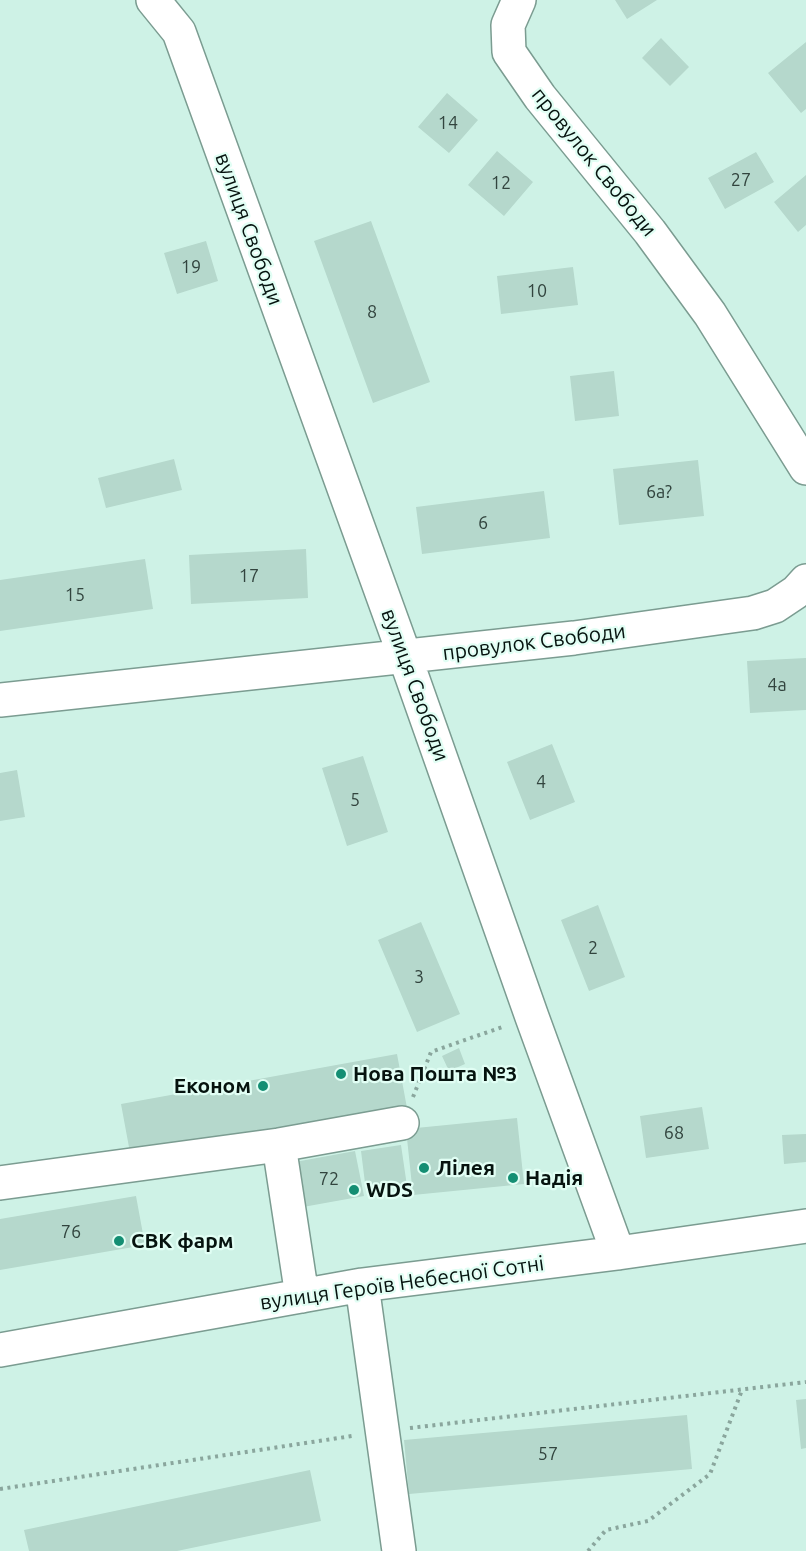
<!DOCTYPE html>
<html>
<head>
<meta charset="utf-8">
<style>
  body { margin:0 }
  canvas { display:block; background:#cef2e6 }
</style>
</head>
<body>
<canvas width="806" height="1551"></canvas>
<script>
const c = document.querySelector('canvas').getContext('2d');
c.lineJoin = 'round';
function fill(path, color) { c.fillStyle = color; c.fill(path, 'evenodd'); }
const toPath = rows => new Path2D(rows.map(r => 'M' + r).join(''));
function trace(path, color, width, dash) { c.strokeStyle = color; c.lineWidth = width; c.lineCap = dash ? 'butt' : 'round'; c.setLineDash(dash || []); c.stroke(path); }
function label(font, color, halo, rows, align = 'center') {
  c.font = font + ' Ubuntu,sans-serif'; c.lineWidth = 4.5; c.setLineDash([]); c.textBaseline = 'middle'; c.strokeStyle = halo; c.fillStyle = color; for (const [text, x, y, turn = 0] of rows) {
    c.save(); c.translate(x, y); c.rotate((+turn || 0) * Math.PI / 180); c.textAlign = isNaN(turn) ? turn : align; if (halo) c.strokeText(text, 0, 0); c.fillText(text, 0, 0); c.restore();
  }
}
const building = toPath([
  [615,0,657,0,627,19],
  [661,38,689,67,670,86,642,58],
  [806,42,806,109,801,113,768,73],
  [447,93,478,120,449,153,418,127],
  [497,151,533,182,504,216,468,185],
  [756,152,774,182,725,209,708,178],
  [806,175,806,225,798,232,774,202],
  [371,221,430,382,373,403,314,241],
  [206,241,218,281,177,294,164,253],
  [573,267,578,305,501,314,497,276],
  [614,371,619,416,575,421,570,376],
  [174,459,182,490,106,508,98,478],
  [698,460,704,516,619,525,613,469],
  [544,491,550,538,422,554,416,507],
  [306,549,308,598,191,604,189,555],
  [145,559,153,609,0,631,0,580],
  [806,658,806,710,750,713,747,661],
  [552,744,575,802,530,820,507,762],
  [363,756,388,832,347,846,322,768],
  [17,770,25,817,0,821,0,773],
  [598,905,625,977,589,991,561,920],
  [421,922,460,1014,417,1032,378,940],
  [459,1048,465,1064,449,1071,442,1056],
  [397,1054,407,1108,131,1158,121,1104],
  [702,1107,709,1149,646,1158,640,1116],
  [517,1118,524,1184,413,1195,406,1129],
  [806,1134,806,1162,784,1164,782,1135],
  [401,1145,407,1186,366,1191,361,1151],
  [355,1151,364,1196,303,1207,295,1162],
  [136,1196,145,1245,0,1270,0,1219],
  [806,1399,806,1448,801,1449,796,1400],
  [687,1415,692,1469,409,1494,404,1440],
  [310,1470,321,1521,177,1551,29,1551,24,1530]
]);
const path = toPath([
  [413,1097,431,1052,505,1026],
  [410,1428,806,1382],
  [0,1489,352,1436],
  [588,1551,606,1530,648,1521,710,1474,742,1390]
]);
const minor = toPath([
  [153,0,179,32,405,657,532,1017,618,1253],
  [519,0,508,25,509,52,540,97,650,232,710,314,806,468],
  [0,700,574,638,753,613,775,606,796,592,806,581],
  [279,1145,302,1296],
  [0,1183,279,1145,402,1123],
  [362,1285,399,1551],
  [0,1350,362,1285,618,1253,806,1226]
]);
const markers = [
  [341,1074,6,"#148e73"],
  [263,1086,6,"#148e73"],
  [424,1168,6,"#148e73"],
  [513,1178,6,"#148e73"],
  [354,1190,6,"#148e73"],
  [119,1241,6,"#148e73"]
];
const numberNames = [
  ["14",448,123],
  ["27",741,180],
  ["12",501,183],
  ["19",191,267],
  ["10",537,291],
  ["8",372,312],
  ["6a?",659,492],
  ["6",483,523],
  ["17",249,576],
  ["15",75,595],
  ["4а",777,685],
  ["4",541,782],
  ["5",355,800],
  ["2",593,948],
  ["3",419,977],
  ["68",674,1133],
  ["72",329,1179],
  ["76",71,1232],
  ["57",548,1454]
];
const streetNames = [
  ["провулок Свободи",594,162,51],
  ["вулиця Свободи",249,229,70],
  ["провулок Свободи",534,642,-7],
  ["вулиця Свободи",415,685,70],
  ["вулиця Героїв Небесної Сотні",402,1283,-8]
];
const poiNames = [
  ["Нова Пошта №3",353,1074],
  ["Економ",251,1086,"right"],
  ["Лілея",436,1168],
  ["Надія",525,1178],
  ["WDS",366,1190],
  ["СВК фарм",131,1241]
];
fill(building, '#b5d8cc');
trace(minor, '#7b9c91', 36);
trace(path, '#8aa69d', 4, [3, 4.5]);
trace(minor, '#fff', 33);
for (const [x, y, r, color] of markers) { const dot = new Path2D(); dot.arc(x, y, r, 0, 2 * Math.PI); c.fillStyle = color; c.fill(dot); trace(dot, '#e1fef4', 2); }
label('18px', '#32443e', null, numberNames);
label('21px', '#06130f', '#e1fef4', streetNames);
label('bold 21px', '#06130f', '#e1fef4', poiNames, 'left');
</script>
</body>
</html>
